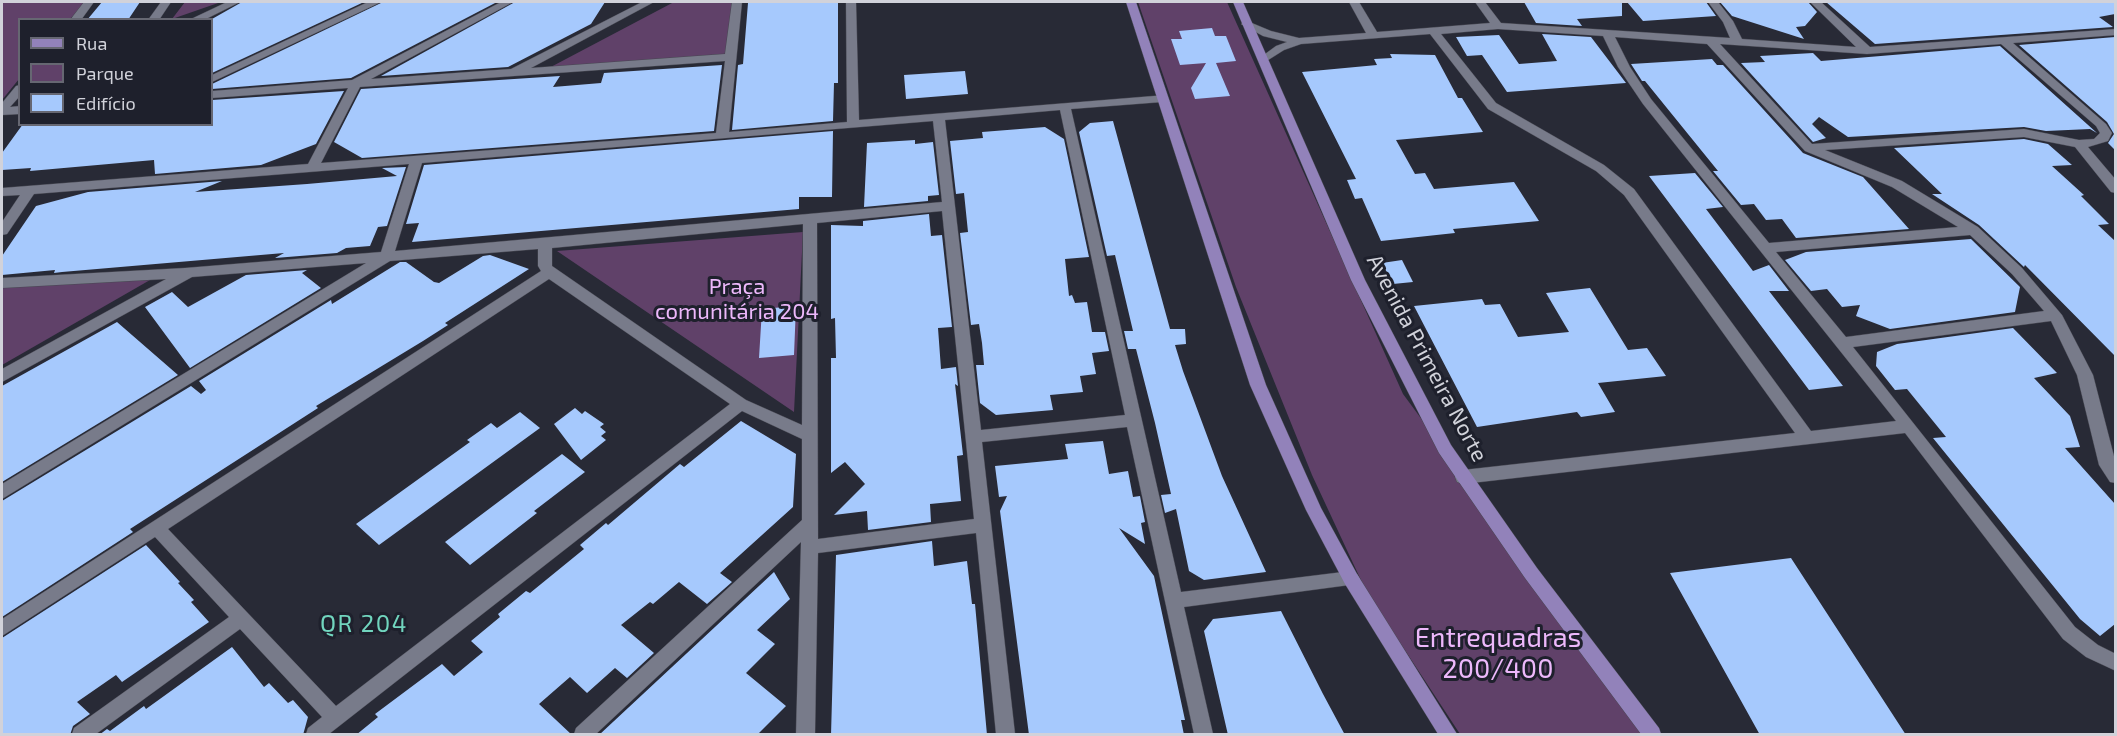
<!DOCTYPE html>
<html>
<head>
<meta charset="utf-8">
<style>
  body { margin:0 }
  #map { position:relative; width:2117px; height:736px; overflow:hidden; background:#282a36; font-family:"Exo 2",sans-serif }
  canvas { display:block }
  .frame { position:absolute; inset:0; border:3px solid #d1d2da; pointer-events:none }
  .legend { position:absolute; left:18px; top:18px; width:195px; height:108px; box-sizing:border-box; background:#1e202c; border:2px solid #666772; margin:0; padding:8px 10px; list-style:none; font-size:18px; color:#d1d2da }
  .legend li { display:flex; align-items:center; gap:12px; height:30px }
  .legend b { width:30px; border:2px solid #666772 }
</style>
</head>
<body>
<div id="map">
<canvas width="2117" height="736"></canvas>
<div class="frame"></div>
<ul class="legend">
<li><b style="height:8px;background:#9282ba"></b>Rua</li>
<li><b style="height:16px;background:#604169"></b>Parque</li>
<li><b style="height:16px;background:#a6c9fd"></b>Edifício</li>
</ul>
</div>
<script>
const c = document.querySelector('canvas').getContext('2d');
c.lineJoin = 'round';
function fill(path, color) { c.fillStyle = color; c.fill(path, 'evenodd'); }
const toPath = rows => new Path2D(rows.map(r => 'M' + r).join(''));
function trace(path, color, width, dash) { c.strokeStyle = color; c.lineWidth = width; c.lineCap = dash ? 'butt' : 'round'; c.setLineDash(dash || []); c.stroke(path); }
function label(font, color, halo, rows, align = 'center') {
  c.font = font + ' "Exo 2",sans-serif'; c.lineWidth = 6; c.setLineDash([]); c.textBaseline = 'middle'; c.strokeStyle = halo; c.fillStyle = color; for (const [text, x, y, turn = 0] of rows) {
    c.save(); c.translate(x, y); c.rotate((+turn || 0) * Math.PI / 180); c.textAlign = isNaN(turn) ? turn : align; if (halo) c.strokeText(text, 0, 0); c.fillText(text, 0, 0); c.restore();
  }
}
const green = toPath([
  [2,2,86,2,70,19,20,20,19,79,2,100],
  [185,2,221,2,172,19],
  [674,2,736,2,727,56,547,69],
  [1138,2,1227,2,1403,394,1654,734,1460,734,1366,591,1312,475,1236,287],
  [803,232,794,412,557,251],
  [150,280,2,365,2,287]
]);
const building = toPath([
  [102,2,140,2,128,20,87,20],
  [242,2,364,2,212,73,212,19],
  [383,2,497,2,351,78,212,89,212,84],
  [515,2,605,2,591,24,508,67,381,76],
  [752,2,838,2,838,83,834,83,833,121,732,130,738,65,743,64,748,3],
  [1524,2,1622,2,1622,16,1577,19,1582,26,1536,23],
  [1627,2,1706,2,1716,16,1643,21],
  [1720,2,1808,2,1817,12,1805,26,1796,27,1804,39,1732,16],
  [1826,2,2115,2,2115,14,2099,17,2113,27,1875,44],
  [1212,28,1215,36,1226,36,1236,61,1216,63,1230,96,1195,99,1191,88,1206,63,1180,65,1171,39,1182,39,1179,31],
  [1542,34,1591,37,1626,83,1507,92,1482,55,1467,56,1456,37,1499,35,1519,64,1557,61],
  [2115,37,2115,150,2108,143,2114,134,2107,122,2019,45],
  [2000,46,2097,133,2090,129,2046,131,2024,127,1848,137,1819,117,1812,124,1826,138,1813,142,1741,63,1765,62,1760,56,1813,53,1821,61],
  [1390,54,1435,55,1458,98,1462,98,1483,132,1396,140,1415,174,1425,173,1434,189,1514,182,1539,221,1453,229,1455,233,1381,241,1362,198,1355,199,1347,180,1356,179,1302,72,1377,65,1374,59,1392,58],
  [1712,59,1717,65,1723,65,1803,153,1863,177,1909,229,1796,238,1782,219,1766,220,1754,204,1741,205,1713,171,1718,171,1645,81,1642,81,1631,64],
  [722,65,714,131,362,158,334,142,361,89,560,76,553,87,601,83,604,73],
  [965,71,968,94,906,99,904,75],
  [344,91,316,144,261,165,155,174,154,160,30,171,31,168,2,170,2,153,23,124,212,124,212,100],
  [1113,121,1170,329,1185,329,1186,344,1175,345,1183,371,1222,476,1266,572,1204,580,1189,571,1176,509,1165,513,1161,495,1171,494,1155,423,1136,349,1128,349,1124,331,1133,331,1115,255,1107,256,1079,132,1090,123],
  [1045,127,1064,139,1089,257,1065,259,1069,296,1072,295,1075,303,1087,302,1092,332,1105,332,1109,351,1092,353,1096,374,1080,376,1083,392,1050,395,1053,410,996,415,980,403,976,365,984,365,982,343,979,324,971,325,960,233,968,232,964,193,956,194,950,141,983,138,982,132],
  [833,131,832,197,799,197,799,209,412,242,419,223,406,224,424,165],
  [2024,139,2048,144,2072,165,2052,166,2084,195,2081,196,2109,224,2098,225,2115,241,2115,356,2025,265,2024,267,1979,225,1932,194,1942,194,1894,148],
  [915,140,915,144,933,142,939,195,928,196,928,201,864,207,867,143],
  [406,167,387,226,378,227,370,246,346,248,337,253,275,258,284,253,62,272,54,273,55,270,2,275,2,256,36,206,88,192,222,181,195,192,307,184,397,176,382,168],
  [1695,173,1723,207,1706,209,1753,271,1769,265,1789,291,1769,291,1843,386,1809,390,1649,176],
  [929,214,931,236,942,235,952,327,938,328,941,369,956,367,958,386,955,384,963,455,957,456,961,501,930,504,931,522,868,530,867,511,834,515,865,484,845,462,831,473,831,358,836,358,835,318,831,319,831,225,863,226,863,221],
  [1971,239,2020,287,2015,312,1890,329,1856,316,1860,305,1842,307,1827,289,1811,291,1785,260,1806,252],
  [490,255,529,269,445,323,448,325,423,341,316,406,318,408,130,529,133,532,2,617,2,501,191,386,201,394,206,390,199,381,331,300,332,304,400,262,406,262,434,282,439,283,483,256],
  [1402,260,1413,282,1393,284,1382,263],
  [307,270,302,273,321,288,190,368,145,307,172,292,188,307,246,275],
  [1590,288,1628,350,1647,348,1666,376,1598,383,1615,412,1581,417,1577,412,1477,427,1414,306,1482,299,1485,305,1500,304,1518,337,1569,332,1546,293],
  [796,306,794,355,759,358,762,309],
  [117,322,178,375,2,482,2,386],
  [2013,328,2057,373,2034,378,2070,416,2080,447,2065,448,2115,504,2115,624,2100,636,2080,619,1933,438,1946,437,1907,389,1895,390,1876,366,1877,352,1897,344],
  [575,408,582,414,585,411,604,424,600,427,606,432,601,436,606,440,581,460,554,424],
  [520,412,540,428,379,545,356,524,470,442,467,440,491,423,497,428],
  [741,421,796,454,793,507,720,573,732,582,707,604,679,582,653,604,650,602,621,625,654,653,627,678,615,668,587,693,570,677,539,704,572,735,356,735,378,717,375,714,442,664,454,676,483,652,471,641,500,617,498,614,526,591,530,593,584,549,580,545,606,523,608,525,680,464,684,467],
  [1103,441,1109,474,1128,471,1133,497,1140,496,1145,522,1141,523,1145,544,1119,528,1154,576,1185,720,1181,720,1184,735,1029,735,1000,511,1007,496,999,497,995,466,1068,459,1065,444],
  [562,454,585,472,534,511,537,513,470,565,445,542],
  [932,541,934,566,967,561,972,604,975,604,987,735,831,735,836,555],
  [146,545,180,582,178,583,194,600,191,602,209,622,122,682,116,675,77,702,90,714,73,726,70,735,2,735,2,638],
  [1791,558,1906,735,1760,735,1670,573],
  [774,572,790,599,757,630,775,644,746,673,786,706,757,735,599,735],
  [1281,611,1323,694,1345,735,1228,735,1204,631,1213,619],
  [232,647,264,687,269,683,288,703,293,700,308,717,303,735,99,735,107,729,110,731,144,706,146,709]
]);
const minor = toPath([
  [84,2,94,2,81,20,70,20,84,2],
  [161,2,171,2,159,20,148,20,161,2],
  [227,2,240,2,204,20,189,20,227,2],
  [368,2,381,2,212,82,212,75,368,2],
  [501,2,513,2,371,79,511,69,642,2,654,2,531,68,725,54,732,2,742,2,729,132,847,122,846,2,856,2,859,120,1166,95,1168,98,1162,102,1071,109,1181,592,1351,571,1357,574,1360,579,1357,584,1184,607,1213,734,1194,734,1127,427,982,442,1015,734,996,734,976,533,818,553,815,734,796,734,801,542,596,734,574,734,576,728,802,520,802,439,742,411,329,734,306,734,308,728,322,717,240,629,96,734,72,734,74,728,229,617,155,537,2,636,2,619,541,271,538,266,538,249,390,261,2,499,2,484,366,263,192,277,2,382,2,369,166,279,2,288,2,278,185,268,381,252,409,164,34,194,7,234,2,235,2,222,20,195,2,196,2,188,308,164,348,88,212,98,212,91,352,80,501,2],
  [725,61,716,133,321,163,360,87,725,61],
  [1060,110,1125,415,981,430,945,120,1060,110],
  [933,121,942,202,395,251,422,163,933,121],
  [942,211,974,519,818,539,817,223,942,211],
  [803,224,802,425,746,400,552,266,552,248,803,224],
  [549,279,730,404,336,706,168,529,549,279],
  [1349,2,1359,2,1377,32,1490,23,1475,2,1485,2,1501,23,1730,38,1723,22,1708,2,1718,2,1733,21,1742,39,1856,47,1810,2,1821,2,1870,47,2116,29,2116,35,2013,43,2106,124,2112,133,2108,141,2088,147,2116,180,2116,193,2111,192,2075,147,2024,137,1825,150,1902,181,1978,227,2022,268,2062,315,2093,375,2116,464,2116,483,2110,482,2099,465,2077,375,2051,321,1853,347,2075,627,2098,645,2116,654,2116,671,2086,657,2063,639,1905,433,1463,484,1457,482,1455,477,1457,472,1463,470,1795,433,1624,195,1596,171,1488,109,1430,34,1301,44,1284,50,1265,62,1261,61,1261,57,1276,46,1287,42,1263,36,1241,24,1247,21,1271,31,1299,38,1366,33,1349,2],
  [1498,29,1603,36,1618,67,1643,104,1896,421,1811,431,1634,189,1604,165,1496,103,1441,34,1498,29],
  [1615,37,1707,44,1805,151,1892,187,1958,227,1769,243,1651,99,1630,67,1615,37],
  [1720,44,1867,54,2001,44,2096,126,2100,133,2094,139,2079,140,2024,129,1812,144,1720,44],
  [1970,235,2012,274,2044,311,1846,337,1776,252,1970,235],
  [20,85,20,96,10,107,20,106,20,114,2,115,2,103,16,86,20,85]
]);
const major = toPath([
  [1126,2,1136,2,1266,385,1321,508,1357,574,1457,734,1438,734,1345,584,1306,510,1250,385,1126,2],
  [1233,2,1243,2,1365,280,1451,445,1537,568,1659,728,1661,734,1641,734,1525,578,1439,453,1351,280,1233,2]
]);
const parkNames = [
  ["Praça",737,287],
  ["comunitária 204",737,312]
];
const streetNames = [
  ["Avenida Primeira Norte",1427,358,62]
];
const neighbourhoodNames = [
  ["QR 204",364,624]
];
const nearParknames = [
  ["Entrequadras",1498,638],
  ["200/400",1498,669]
];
fill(green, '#604169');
fill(building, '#a6c9fd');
trace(minor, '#474852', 1);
trace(major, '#474852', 1);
fill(minor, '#787b8a');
fill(major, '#9282ba');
label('22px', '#edb8fb', '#1e202c', parkNames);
label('22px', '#d1d2da', '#1e202c', streetNames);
c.letterSpacing = '1.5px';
label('24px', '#71d5be', '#1e202c', neighbourhoodNames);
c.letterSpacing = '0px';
label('27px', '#edb8fb', '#1e202c', nearParknames);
</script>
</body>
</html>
